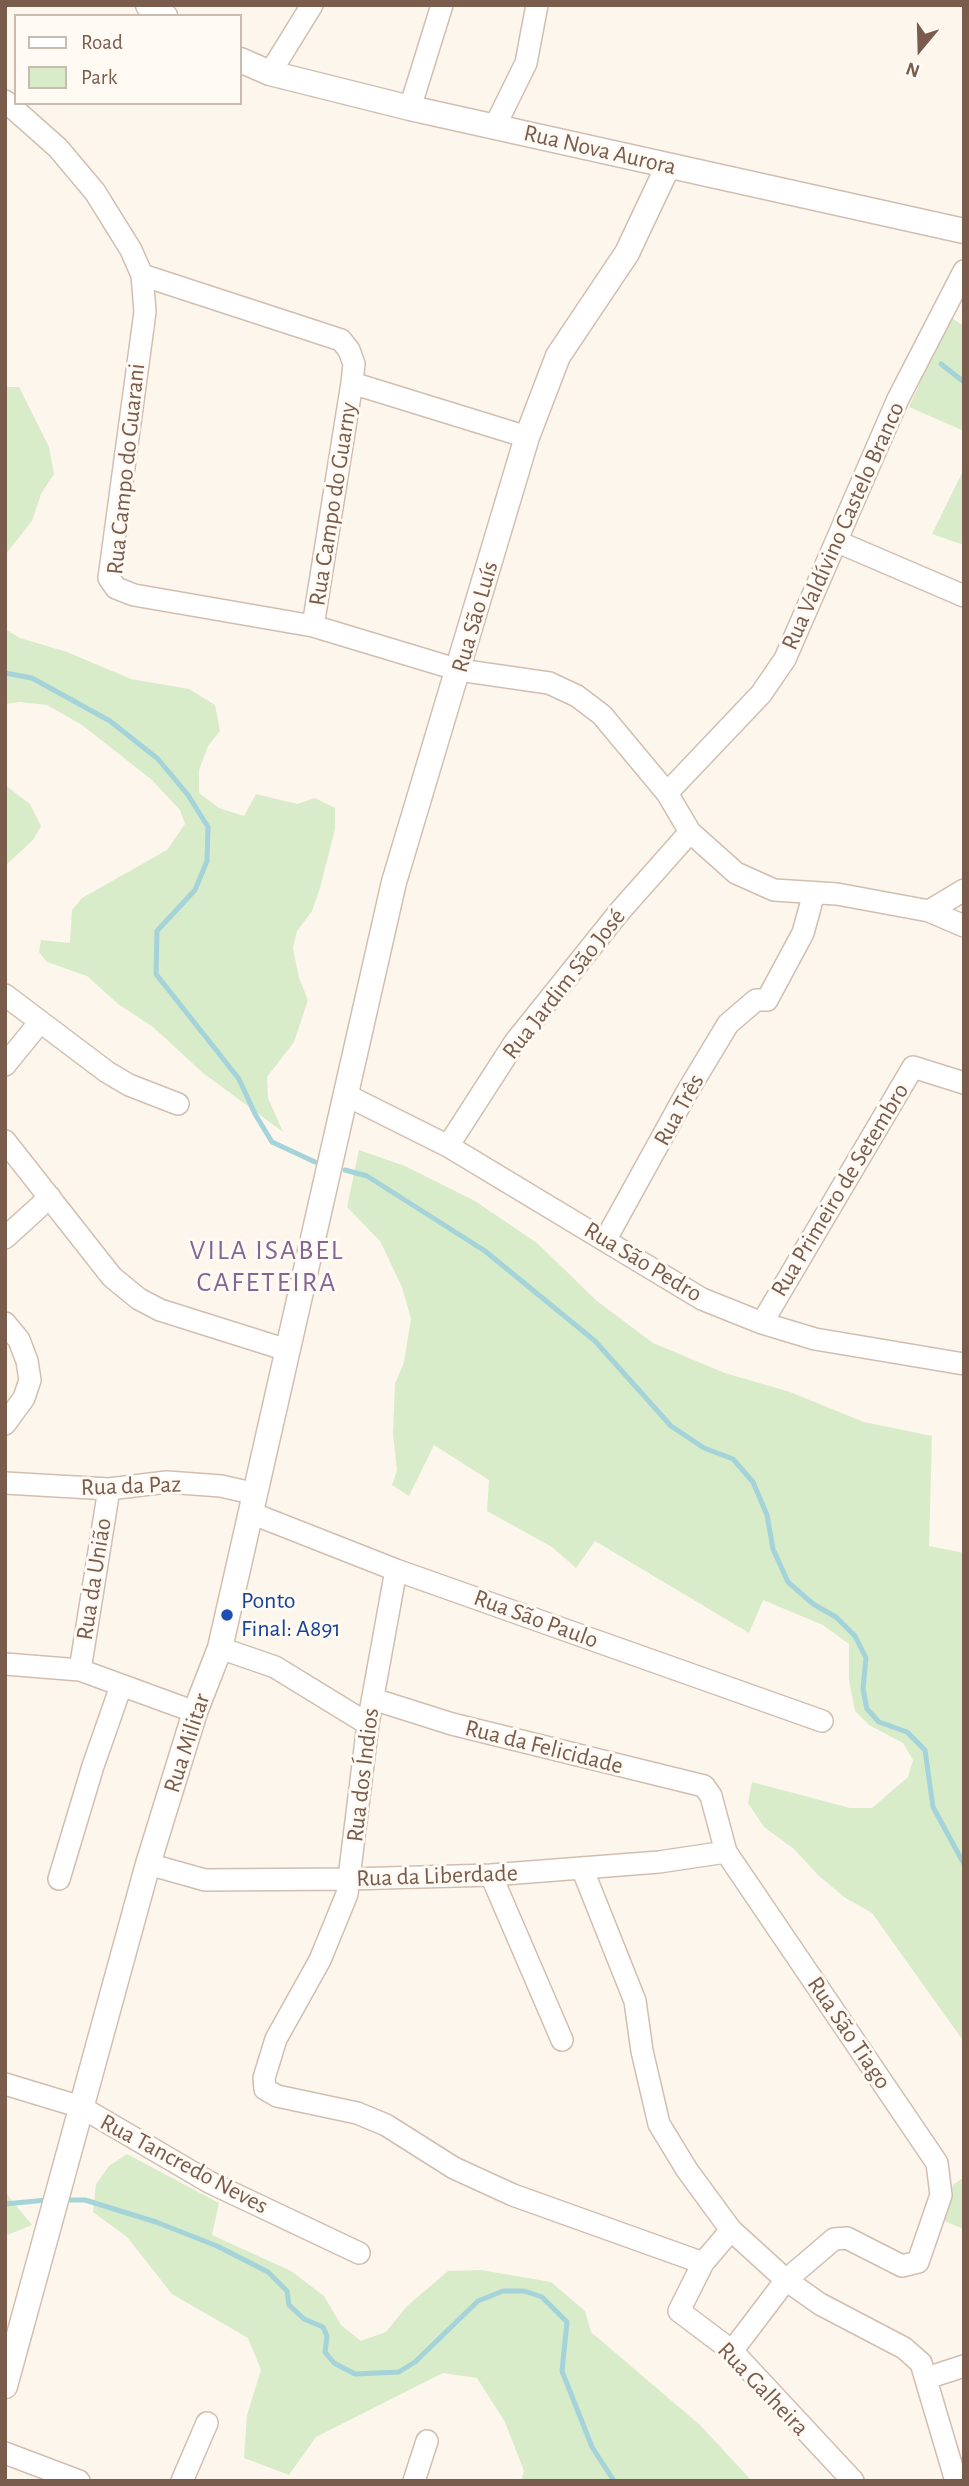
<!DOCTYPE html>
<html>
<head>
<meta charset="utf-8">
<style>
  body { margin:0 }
  #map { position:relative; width:969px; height:2486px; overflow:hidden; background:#fdf6ec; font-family:"Alegreya Sans",sans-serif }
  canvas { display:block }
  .frame { position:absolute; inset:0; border:7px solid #7a5c4d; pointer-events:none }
  .legend { position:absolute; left:14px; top:14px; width:228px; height:91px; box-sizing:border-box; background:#fffaf3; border:2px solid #cabbb1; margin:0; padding:9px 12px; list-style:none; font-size:21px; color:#7a5c4d }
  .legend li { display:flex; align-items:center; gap:14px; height:35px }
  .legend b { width:35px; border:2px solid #cabbb1 }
  .north { position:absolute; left:885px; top:14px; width:70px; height:70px; -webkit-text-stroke:5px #fffaf3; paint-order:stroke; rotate:199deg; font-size:19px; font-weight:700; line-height:28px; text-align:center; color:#7a5c4d }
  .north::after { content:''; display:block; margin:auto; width:24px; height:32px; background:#7a5c4d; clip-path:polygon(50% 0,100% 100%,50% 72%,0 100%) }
</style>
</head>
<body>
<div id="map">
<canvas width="969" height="2486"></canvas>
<div class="frame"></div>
<ul class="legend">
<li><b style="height:9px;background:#fff"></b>Road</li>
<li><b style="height:19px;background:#d8ecc9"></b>Park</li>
</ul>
<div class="north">N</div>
</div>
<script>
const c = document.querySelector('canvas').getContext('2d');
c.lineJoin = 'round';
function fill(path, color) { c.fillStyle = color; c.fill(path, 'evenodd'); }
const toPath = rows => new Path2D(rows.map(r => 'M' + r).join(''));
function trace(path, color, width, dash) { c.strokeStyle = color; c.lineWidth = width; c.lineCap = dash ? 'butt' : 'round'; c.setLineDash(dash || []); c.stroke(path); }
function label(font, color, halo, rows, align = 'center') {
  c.font = font + ' "Alegreya Sans",sans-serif'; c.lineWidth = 6; c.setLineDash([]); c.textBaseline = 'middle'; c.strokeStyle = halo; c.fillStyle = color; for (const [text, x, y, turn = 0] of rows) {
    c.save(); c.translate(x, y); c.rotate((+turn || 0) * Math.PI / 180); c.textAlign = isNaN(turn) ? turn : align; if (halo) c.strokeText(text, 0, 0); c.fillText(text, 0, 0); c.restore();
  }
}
const green = toPath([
  [950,317,964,326,964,431,909,407],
  [5,387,19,387,49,447,54,474,41,494,32,521,5,555],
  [964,469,964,545,932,534],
  [5,629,20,638,67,652,131,679,189,689,215,705,220,731,208,746,199,770,199,793,219,808,244,816,256,794,297,804,315,798,335,808,335,829,320,888,312,911,297,931,293,948,299,978,308,1000,294,1042,267,1077,268,1098,283,1132,203,1073,153,1027,118,1004,87,976,47,962,39,952,41,940,70,943,72,910,82,898,167,850,185,824,180,810,152,780,82,725,47,705,19,702,5,704],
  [5,785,30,804,41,826,33,840,5,866],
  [359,1150,405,1166,475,1201,537,1243,597,1301,653,1343,725,1373,790,1392,864,1422,932,1436,929,1546,964,1553,964,2042,872,1913,844,1897,818,1875,794,1849,764,1827,748,1803,752,1782,850,1808,872,1808,908,1777,913,1760,903,1743,869,1725,855,1711,849,1680,849,1644,823,1625,763,1600,749,1633,595,1541,576,1568,552,1547,487,1511,489,1480,434,1445,409,1496,392,1485,397,1470,393,1434,395,1384,404,1362,411,1319,402,1287,380,1241,347,1207],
  [127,2154,219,2203,212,2235,291,2271,324,2296,341,2325,361,2341,386,2332,407,2306,448,2271,481,2270,551,2282,585,2311,591,2332,700,2425,752,2481,521,2481,524,2471,505,2422,477,2378,443,2373,316,2437,289,2475,244,2458,247,2415,261,2370,248,2338,172,2294,127,2237,93,2212,96,2184,109,2166],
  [964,2177,964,2229,944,2221,953,2185],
  [5,2192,32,2225,5,2236]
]);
const stream = toPath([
  [941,364,964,382],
  [5,673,32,678,110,721,158,759,188,795,208,827,207,861,195,890,157,931,156,974,239,1079,255,1114,272,1142,315,1162],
  [345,1170,367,1176,485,1251,595,1341,671,1426,704,1448,733,1459,753,1482,767,1515,773,1549,788,1582,813,1604,836,1617,855,1636,866,1658,863,1689,867,1709,879,1722,907,1732,925,1750,933,1807,964,1864],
  [64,2200,85,2200,156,2222,217,2246,268,2272,287,2291,289,2305,304,2319,323,2327,327,2336,325,2352,334,2363,355,2374,399,2372,415,2362,478,2301,503,2291,524,2291,542,2297,567,2322,562,2371,592,2447,614,2481],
  [5,2204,47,2200]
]);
const minor = toPath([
  [270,73,312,5],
  [5,101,58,148,95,192,131,250,142,275,145,312,109,578,116,588,134,595,313,626,459,670,549,683,577,696,602,715,667,793,690,832,736,873,774,890,837,894,929,911,964,926],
  [410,108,442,5],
  [495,126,526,63,537,5],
  [142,275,341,340,349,350,354,364,352,383,313,626],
  [352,383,527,437],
  [838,542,964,596],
  [667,793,761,694,785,659,898,399,964,271],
  [929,911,964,890],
  [5,995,107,1072,129,1085,178,1104],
  [5,1065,40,1022],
  [346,1095,448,1146,702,1299,762,1323,815,1339,964,1364],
  [5,1141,112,1277,139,1299,160,1310,287,1350],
  [448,1146,515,1042,620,911,690,832],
  [5,1238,50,1197],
  [606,1239,687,1092,728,1024,756,1000,767,1000,803,933,814,893],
  [5,1323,19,1340,27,1361,30,1380,24,1398,5,1424],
  [762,1323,913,1067,964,1083],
  [5,1483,109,1489,167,1482,221,1486,256,1494],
  [251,1513,396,1570,822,1721],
  [396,1570,368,1724,347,1894,320,1960,276,2039,264,2078,265,2089,277,2096,357,2113,386,2125,454,2168,513,2195,703,2263],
  [220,1648,275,1667,368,1724],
  [5,1664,80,1670,195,1712],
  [80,1670,109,1489],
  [373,1699,452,1724,704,1786,711,1796,726,1852,937,2163,941,2195,918,2262,902,2266,847,2238,834,2239,786,2280,732,2351],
  [148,1864,205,1880,350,1879,491,1875,659,1862,726,1852],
  [582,1868,635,2001,642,2051,659,2124,687,2170,731,2230,786,2280,820,2304,904,2348,921,2363,956,2481],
  [491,1875,562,2040],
  [59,1879,93,1766,121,1686],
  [5,2084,81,2107,209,2182,359,2253],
  [731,2230,703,2263,679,2311,732,2351,853,2481],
  [927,2378,964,2366],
  [5,2453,79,2481],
  [182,2481,207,2423],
  [414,2481,427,2441]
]);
const tertiary = toPath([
  [148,5,165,16],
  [240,60,270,73,410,108,964,231],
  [5,2386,148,1864,195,1712,220,1648,394,882,527,437,558,356,627,253,668,166]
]);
const markers = [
  [227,1615,7,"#1a4fb4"]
];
const streetNames = [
  ["Rua Nova Aurora",600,150,13],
  ["Rua Campo do Guarani",126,469,-84],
  ["Rua Campo do Guarny",333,504,-81],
  ["Rua Valdívino Castelo Branco",843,526,-66],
  ["Rua São Luís",475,617,-74],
  ["Rua Jardim São José",564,984,-52],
  ["Rua Três",679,1110,-61],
  ["Rua Primeiro de Setembro",840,1190,-59],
  ["Rua São Pedro",643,1262,31],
  ["Rua da Paz",131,1486,-2],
  ["Rua da União",94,1579,-81],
  ["Rua São Paulo",536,1619,20],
  ["Rua Militar",187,1743,-72],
  ["Rua da Felicidade",544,1747,14],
  ["Rua dos Índios",363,1775,-83],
  ["Rua da Liberdade",437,1876,-2],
  ["Rua São Tiago",849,2033,56],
  ["Rua Tancredo Neves",184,2164,28],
  ["Rua Galheira",763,2389,46]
];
const transitNames = [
  ["Ponto",241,1601],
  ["Final: A891",241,1629]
];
const quarterNames = [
  ["VILA ISABEL",267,1251],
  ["CAFETEIRA",267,1283]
];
fill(green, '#d8ecc9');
trace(stream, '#a5d3da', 5);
trace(minor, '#d1beb0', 24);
trace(tertiary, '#d1beb0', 27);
trace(minor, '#fff', 21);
trace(tertiary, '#fff', 24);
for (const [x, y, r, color] of markers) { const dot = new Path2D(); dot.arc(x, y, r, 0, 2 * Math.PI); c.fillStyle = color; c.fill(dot); trace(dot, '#fffaf3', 2.5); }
label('24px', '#7a5c4d', '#fffaf3', streetNames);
label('24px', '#164399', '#fffaf3', transitNames, 'left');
c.letterSpacing = '2px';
label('28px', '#846695', '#fffaf3', quarterNames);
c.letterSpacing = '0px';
</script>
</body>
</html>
